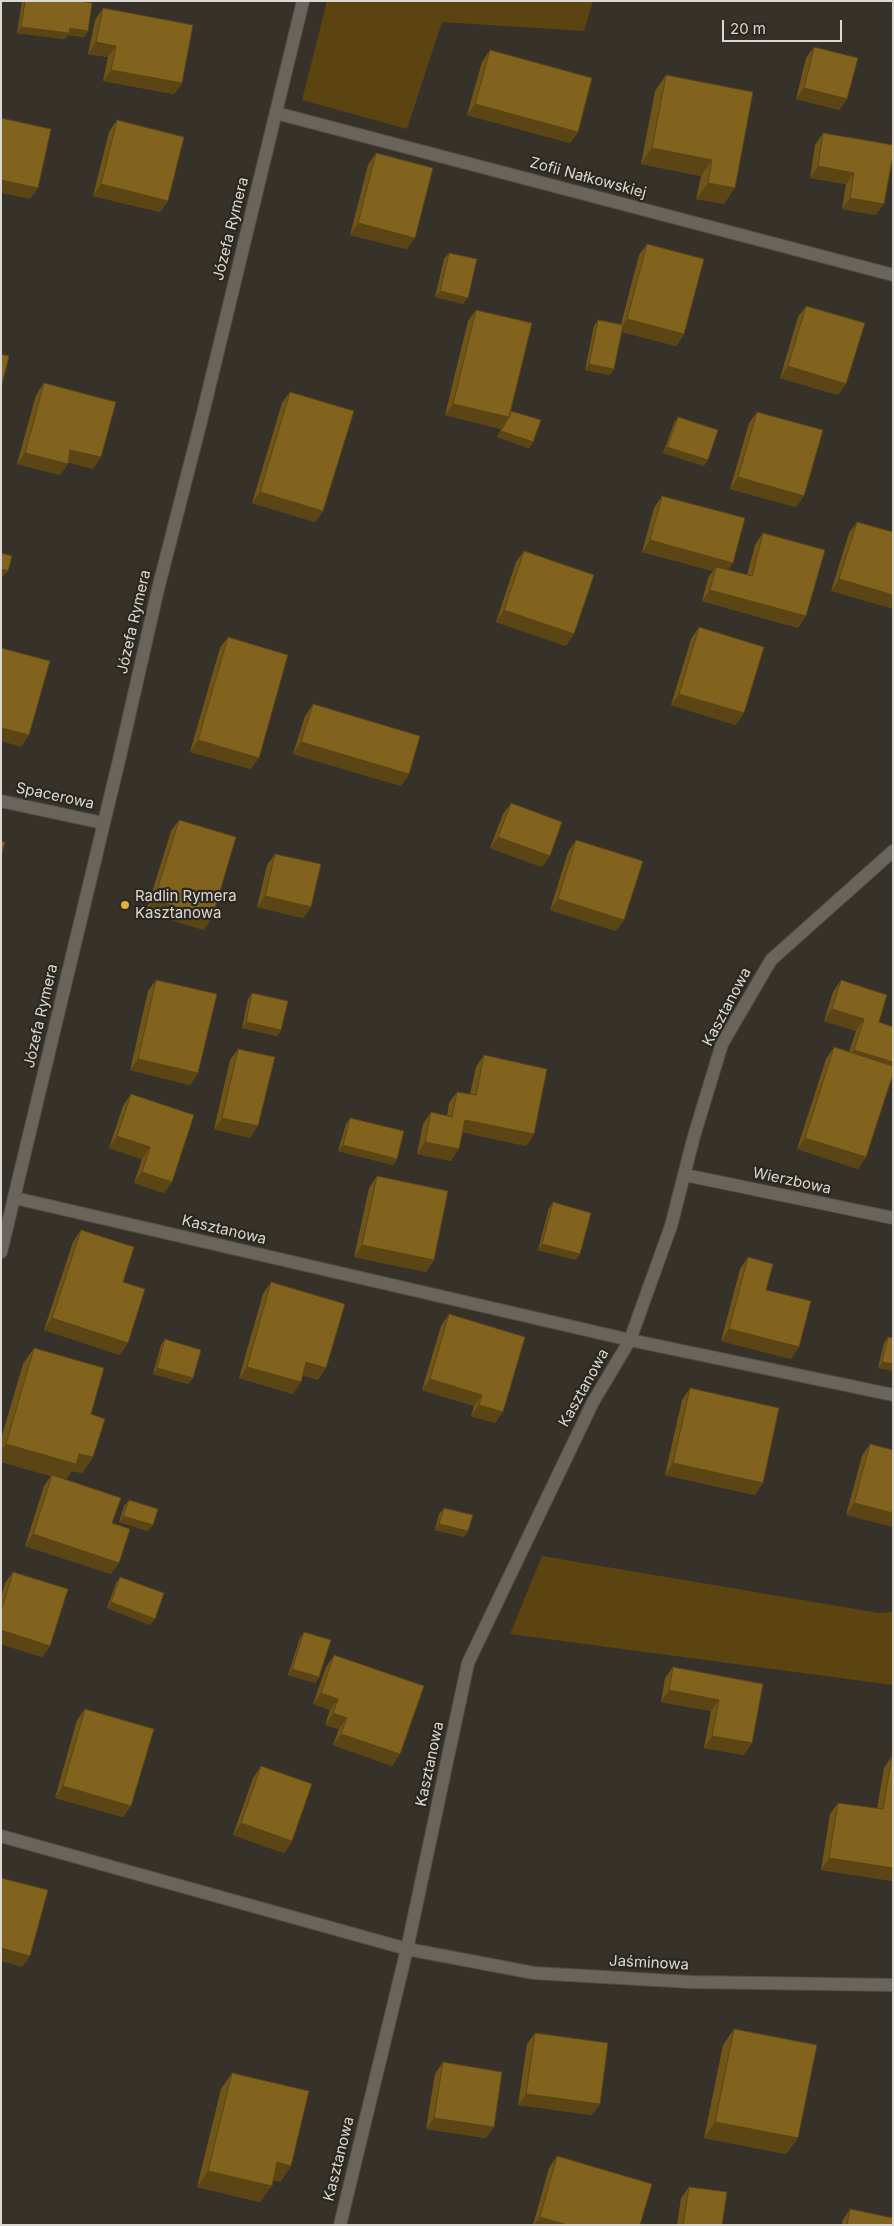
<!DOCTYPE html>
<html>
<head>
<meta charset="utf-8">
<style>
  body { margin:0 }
  #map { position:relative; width:894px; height:2226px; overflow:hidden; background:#36322a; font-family:Inter,sans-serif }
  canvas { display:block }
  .frame { position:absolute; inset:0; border:2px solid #dcd9d4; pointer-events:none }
  .scale { position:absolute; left:722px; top:20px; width:120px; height:22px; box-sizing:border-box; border:2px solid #dcd9d4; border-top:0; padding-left:6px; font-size:15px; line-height:18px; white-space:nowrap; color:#dcd9d4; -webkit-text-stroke:4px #2c2820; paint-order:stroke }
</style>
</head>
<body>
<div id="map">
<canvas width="894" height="2226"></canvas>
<div class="frame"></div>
<div class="scale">20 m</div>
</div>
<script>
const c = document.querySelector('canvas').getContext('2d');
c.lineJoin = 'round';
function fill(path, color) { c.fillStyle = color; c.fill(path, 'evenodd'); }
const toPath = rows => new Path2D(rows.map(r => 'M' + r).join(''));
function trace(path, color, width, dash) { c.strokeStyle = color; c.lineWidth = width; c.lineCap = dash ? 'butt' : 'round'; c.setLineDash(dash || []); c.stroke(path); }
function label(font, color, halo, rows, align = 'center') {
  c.font = font + ' Inter,sans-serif'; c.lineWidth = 4.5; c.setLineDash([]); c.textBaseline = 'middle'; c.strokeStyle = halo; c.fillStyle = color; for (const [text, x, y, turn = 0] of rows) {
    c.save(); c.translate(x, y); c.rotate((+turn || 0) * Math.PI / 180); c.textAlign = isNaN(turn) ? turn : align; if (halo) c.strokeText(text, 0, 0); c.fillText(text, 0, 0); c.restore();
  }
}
const green = toPath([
  [327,1,593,1,584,31,442,22,407,129,302,100],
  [542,1556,879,1613,893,1612,893,1685,510,1634]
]);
const minor = toPath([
  [276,113,893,275],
  [1,801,103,823],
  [685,1175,893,1218],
  [15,1198,630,1340,893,1395],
  [1,1836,407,1949,534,1973,691,1982,893,1985],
  [340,2225,407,1949,468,1663,593,1402,630,1340,671,1226,694,1136,722,1044,771,960,893,851]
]);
const tertiary = toPath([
  [1,1252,120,756,158,589,201,421,303,1]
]);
const wall = toPath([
  [22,1,79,1,88,31,84,37,68,35,65,39,17,33],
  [103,8,182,83,174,94,103,81,108,57,88,54,95,20],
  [814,47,847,99,839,110,796,99,806,58],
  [490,50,578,132,570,143,467,115,482,62],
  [666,75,753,92,724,204,696,199,701,176,641,164,655,91],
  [117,120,168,201,160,212,93,196,109,132],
  [823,133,893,145,876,215,842,209,846,184,810,178,815,145],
  [376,153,407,249,350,235,368,165],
  [647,244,684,334,676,346,622,332,610,375,585,370,594,326,598,320,621,324,639,255],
  [449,253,463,304,435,297,444,259],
  [806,306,838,395,780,378,798,317],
  [476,310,511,411,533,442,529,448,497,437,501,429,445,415,468,321],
  [44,383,93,469,68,462,60,475,17,464,36,395],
  [290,392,323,511,315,522,252,503,282,403],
  [757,412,796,507,730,489,749,423],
  [678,417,704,466,663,453,674,423],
  [662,496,728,570,747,575,755,545,763,533,798,628,702,601,708,578,713,571,642,552,654,508],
  [857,522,893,532,831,591,849,533],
  [524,551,566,646,496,622,516,562],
  [699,627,736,725,671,705,691,639],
  [228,637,251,769,190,752,220,648],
  [313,704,409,774,401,786,293,754,305,716],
  [511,803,542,867,490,848,503,814],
  [179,820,204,930,146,912,171,831],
  [576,840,616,931,550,910,568,852],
  [275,854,311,907,303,918,257,907,267,865],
  [156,980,198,1073,190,1085,130,1070,148,991],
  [841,980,879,1022,892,1076,866,1157,858,1169,797,1149,826,1059,834,1047,849,1052,856,1031,824,1021,833,992],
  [252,993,281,1030,277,1036,242,1028,248,999],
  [238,1049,250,1138,214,1129,230,1060],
  [484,1055,534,1134,526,1146,462,1132,451,1161,417,1154,423,1124,431,1112,447,1116,449,1103,457,1092,470,1094,476,1067],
  [131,1094,172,1182,164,1193,134,1183,142,1159,109,1148,123,1106],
  [350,1118,397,1159,393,1165,338,1151,346,1124],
  [377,1176,434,1260,426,1272,354,1257,369,1188],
  [553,1202,576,1260,538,1250,549,1208],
  [81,1230,123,1282,120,1355,44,1330,73,1242],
  [748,1257,766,1290,791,1359,721,1341,740,1269],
  [271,1282,318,1380,303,1375,293,1394,239,1378,263,1294],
  [449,1314,495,1423,471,1416,474,1406,422,1390,441,1326],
  [888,1337,893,1371,878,1368,884,1343],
  [165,1339,193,1378,188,1384,153,1374,161,1345],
  [34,1348,91,1414,93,1457,82,1473,72,1471,66,1479,112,1523,111,1574,25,1546,44,1486,51,1476,1,1462,1,1439,23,1364],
  [690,1388,755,1495,665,1475,682,1400],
  [870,1444,893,1450,846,1515,862,1456],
  [129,1500,148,1531,119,1522,124,1506],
  [444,1508,468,1531,464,1537,435,1530,439,1514],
  [13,1572,50,1646,42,1657,1,1644,1,1597,5,1583],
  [120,1577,150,1625,107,1608,116,1583],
  [304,1632,319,1677,315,1683,288,1675,300,1638],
  [334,1655,400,1754,392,1766,333,1745,339,1729,325,1725,330,1710,313,1704,326,1667],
  [673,1667,763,1684,744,1755,704,1748,711,1711,661,1702,665,1678],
  [85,1709,131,1806,123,1817,55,1798,77,1720],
  [892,1756,893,1881,821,1870,830,1814,838,1803,877,1809,884,1768],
  [261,1766,292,1841,284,1853,233,1835,253,1778],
  [734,2029,798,2138,786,2154,704,2138,723,2045],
  [535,2033,592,2115,518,2105,527,2044],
  [443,2062,486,2138,426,2129,435,2074],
  [232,2073,291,2166,280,2182,273,2180,260,2202,197,2187,221,2089],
  [557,2156,640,2225,533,2225,549,2168],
  [689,2187,722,2225,677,2225,681,2198],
  [850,2209,893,2225,842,2225,842,2221]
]);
const shadedWall = toPath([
  [21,27,70,28,88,31,84,37,68,35,65,39,17,33],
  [96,42,116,46,108,57,88,54],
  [111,70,182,83,174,94,103,81],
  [804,88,847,99,839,110,796,99],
  [475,104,578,132,570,143,467,115],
  [652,148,712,160,701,176,641,164],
  [818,166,854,173,846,184,810,178],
  [1,180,38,188,30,199,1,193],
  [708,183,735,188,724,204,696,199],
  [101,184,168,201,160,212,93,196],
  [850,198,884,204,876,215,842,209],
  [358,223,415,238,407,249,350,235],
  [440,291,468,298,463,304,435,297],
  [627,319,684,334,676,346,619,331],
  [589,364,614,369,610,375,585,370],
  [788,366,846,384,838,395,780,378],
  [453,404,509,417,501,429,445,415],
  [501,431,533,442,529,448,497,437],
  [667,447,708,460,704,466,663,453],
  [70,450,101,457,93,469,62,461],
  [25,453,68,464,60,475,17,464],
  [738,477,804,496,796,507,730,489],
  [260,492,323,511,315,522,252,503],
  [650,540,733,563,725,574,716,567,713,571,642,552],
  [1,569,8,571,3,577,1,576],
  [839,579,893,595,893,609,831,591],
  [710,590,806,616,798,628,702,601],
  [504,610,574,634,566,646,496,622],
  [679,694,744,713,736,725,671,705],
  [1,728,29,735,21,747,1,741],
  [198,740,259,758,251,769,190,752],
  [301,742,409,774,401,786,293,754],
  [498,837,550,856,542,867,490,848],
  [265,896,311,907,303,918,257,907],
  [558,899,624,920,616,931,550,910],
  [154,900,212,918,204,930,146,912],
  [832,1009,864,1019,856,1031,824,1021],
  [246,1022,281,1030,277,1036,242,1028],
  [854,1050,893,1062,893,1076,846,1061],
  [138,1059,198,1073,190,1085,130,1070],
  [222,1118,258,1126,250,1138,214,1129],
  [465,1120,534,1134,526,1146,457,1131],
  [117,1136,150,1147,142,1159,109,1148],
  [805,1138,866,1157,858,1169,797,1149],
  [425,1142,459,1149,451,1161,417,1154],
  [343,1145,397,1159,393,1165,338,1151],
  [142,1172,172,1182,164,1193,134,1183],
  [542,1244,580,1254,576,1260,538,1250],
  [362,1245,434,1260,426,1272,354,1257],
  [52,1318,128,1343,120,1355,44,1330],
  [729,1329,799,1347,791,1359,721,1341],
  [306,1362,326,1368,318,1380,298,1374],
  [882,1362,893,1364,893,1371,878,1368],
  [247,1367,301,1382,293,1394,239,1378],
  [157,1368,193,1378,188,1384,153,1374],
  [430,1379,482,1395,474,1406,422,1390],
  [479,1405,503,1412,495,1423,471,1416],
  [6,1444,79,1454,93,1457,82,1473,72,1471,65,1480,1,1462,1,1451],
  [673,1463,763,1483,755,1495,665,1475],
  [854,1503,893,1513,893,1527,846,1515],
  [123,1516,153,1525,148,1531,119,1522],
  [439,1524,468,1531,464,1537,435,1530],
  [33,1534,119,1563,111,1574,25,1546],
  [111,1602,155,1619,150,1625,107,1608],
  [1,1630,50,1646,42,1657,1,1644],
  [292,1669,319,1677,315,1683,288,1675],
  [669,1690,719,1700,711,1711,661,1702],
  [321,1693,338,1699,330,1710,313,1704],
  [333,1713,347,1718,339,1729,325,1725],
  [341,1734,400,1754,392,1766,333,1745],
  [712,1736,752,1743,744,1755,704,1748],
  [63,1786,131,1806,123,1817,55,1798],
  [241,1823,292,1841,284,1853,233,1835],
  [829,1858,893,1868,893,1881,821,1870],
  [1,1948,30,1956,22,1967,1,1961],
  [526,2094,600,2104,592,2115,518,2105],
  [434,2118,494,2127,486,2138,426,2129],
  [715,2122,798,2138,786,2154,704,2138],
  [277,2162,291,2166,280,2182,266,2179],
  [208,2171,272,2186,260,2202,197,2187],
  [540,2217,567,2225,534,2225]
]);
const building = toPath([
  [25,1,79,1,92,3,88,31,70,28,69,33,21,27,25,1],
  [103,8,193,25,182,83,111,70,116,46,96,42,103,8],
  [814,47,858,58,847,99,804,88,814,47],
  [490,50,592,78,578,132,475,104,490,50],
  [666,75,753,92,735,188,708,183,712,160,652,148,666,75],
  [1,118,51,129,38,188,1,180,1,118],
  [117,120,184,137,168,201,101,184,117,120],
  [823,133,893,145,893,155,884,204,850,198,854,173,818,166,823,133],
  [376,153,433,168,415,238,358,223,376,153],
  [647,244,704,259,684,334,627,319,647,244],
  [449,253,477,259,468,298,440,291,449,253],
  [806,306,865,323,846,384,788,366,806,306],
  [476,310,532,323,509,417,453,404,476,310],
  [598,320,623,325,614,369,589,364,598,320],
  [1,354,9,356,1,388,1,354],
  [44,383,116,402,101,457,70,450,68,464,25,453,44,383],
  [290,392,354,411,323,511,260,492,290,392],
  [511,411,541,420,533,442,501,431,509,417,511,411],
  [757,412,823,430,804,496,738,477,757,412],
  [678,417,718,430,708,460,667,447,678,417],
  [662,496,745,518,733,563,650,540,662,496],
  [857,522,893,532,893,595,839,579,857,522],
  [763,533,825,550,806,616,710,590,716,567,752,576,763,533],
  [524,551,594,575,574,634,504,610,524,551],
  [1,553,12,556,8,571,1,569,1,553],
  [699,627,764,647,744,713,679,694,699,627],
  [228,637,288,655,259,758,198,740,228,637],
  [1,648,50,661,29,735,1,728,1,648],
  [313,704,420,736,409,774,301,742,313,704],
  [511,803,562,822,550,856,498,837,511,803],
  [179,820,236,837,212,918,154,900,179,820],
  [576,840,643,861,624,920,558,899,576,840],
  [1,841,5,842,1,857,1,841],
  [275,854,321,864,311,907,265,896,275,854],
  [156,980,217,994,198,1073,138,1059,156,980],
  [841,980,887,995,879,1022,893,1027,893,1062,854,1050,864,1019,832,1009,841,980],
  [252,993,288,1001,281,1030,246,1022,252,993],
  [834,1047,893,1066,893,1074,866,1157,805,1138,834,1047],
  [238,1049,275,1057,258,1126,222,1118,238,1049],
  [484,1055,547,1069,534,1134,465,1120,459,1149,425,1142,431,1112,452,1117,457,1092,476,1095,484,1055],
  [131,1094,194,1115,172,1182,142,1172,150,1147,117,1136,131,1094],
  [350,1118,404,1131,397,1159,343,1145,350,1118],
  [377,1176,448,1191,434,1260,362,1245,377,1176],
  [553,1202,591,1213,580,1254,542,1244,553,1202],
  [81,1230,134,1247,123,1282,145,1289,128,1343,52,1318,81,1230],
  [748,1257,773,1264,766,1290,811,1301,799,1347,729,1329,748,1257],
  [271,1282,345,1304,326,1368,306,1362,301,1382,247,1367,271,1282],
  [449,1314,525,1337,503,1412,479,1405,482,1395,430,1379,449,1314],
  [888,1337,893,1338,893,1364,882,1362,888,1337],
  [165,1339,201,1350,193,1378,157,1368,165,1339],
  [34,1348,104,1368,91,1414,105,1419,93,1457,79,1454,76,1464,6,1444,34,1348],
  [690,1388,779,1408,763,1483,673,1463,690,1388],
  [870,1444,893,1450,893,1513,854,1503,870,1444],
  [52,1475,121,1498,112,1523,130,1529,119,1563,33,1534,52,1475],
  [129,1500,158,1509,153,1525,123,1516,129,1500],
  [444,1508,473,1515,468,1531,439,1524,444,1508],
  [13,1572,68,1589,50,1646,1,1630,1,1611,13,1572],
  [120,1577,164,1593,155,1619,111,1602,120,1577],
  [304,1632,331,1640,319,1677,292,1669,304,1632],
  [334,1655,424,1686,400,1754,341,1734,347,1718,333,1713,338,1699,321,1693,334,1655],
  [673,1667,763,1684,752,1743,712,1736,719,1700,669,1690,673,1667],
  [85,1709,154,1729,131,1806,63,1786,85,1709],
  [892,1756,893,1757,893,1868,829,1858,838,1803,883,1809,892,1756],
  [261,1766,312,1784,292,1841,241,1823,261,1766],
  [1,1878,48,1890,30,1956,1,1948,1,1878],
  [734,2029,817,2045,798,2138,715,2122,734,2029],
  [535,2033,608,2043,600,2104,526,2094,535,2033],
  [443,2062,502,2072,494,2127,434,2118,443,2062],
  [232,2073,309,2091,291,2166,277,2162,272,2186,208,2171,232,2073],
  [557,2156,652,2184,640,2225,567,2225,540,2217,557,2156],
  [689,2187,727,2192,722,2225,683,2225,689,2187],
  [850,2209,893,2218,893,2225,847,2225,850,2209]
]);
const markers = [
  [125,905,5,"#e3ae35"]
];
const streetNames = [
  ["Zofii Nałkowskiej",588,178,15],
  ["Józefa Rymera",231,229,-76],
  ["Józefa Rymera",134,622,-77],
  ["Spacerowa",55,796,12],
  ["Kasztanowa",727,1007,-62],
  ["Józefa Rymera",41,1016,-77],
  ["Wierzbowa",792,1181,12],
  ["Kasztanowa",224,1230,13],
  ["Kasztanowa",584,1388,-61],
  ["Kasztanowa",430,1764,-78],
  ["Jaśminowa",649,1963,3],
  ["Kasztanowa",339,2159,-76]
];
const poiNames = [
  ["Radlin Rymera",135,896],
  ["Kasztanowa",135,913]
];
fill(green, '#5b4410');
trace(minor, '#524f49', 14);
trace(tertiary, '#524f49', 14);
trace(minor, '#69645c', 12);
trace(tertiary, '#69645c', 12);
fill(wall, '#705519');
fill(shadedWall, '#5b4514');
fill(building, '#82631d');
trace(building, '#5b4514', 1);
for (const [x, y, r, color] of markers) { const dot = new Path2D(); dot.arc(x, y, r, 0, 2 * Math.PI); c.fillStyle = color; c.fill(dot); trace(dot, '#2c2820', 2); }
label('15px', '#dcd9d4', '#2c2820', streetNames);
label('15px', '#dcd9d4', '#2c2820', poiNames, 'left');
</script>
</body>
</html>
